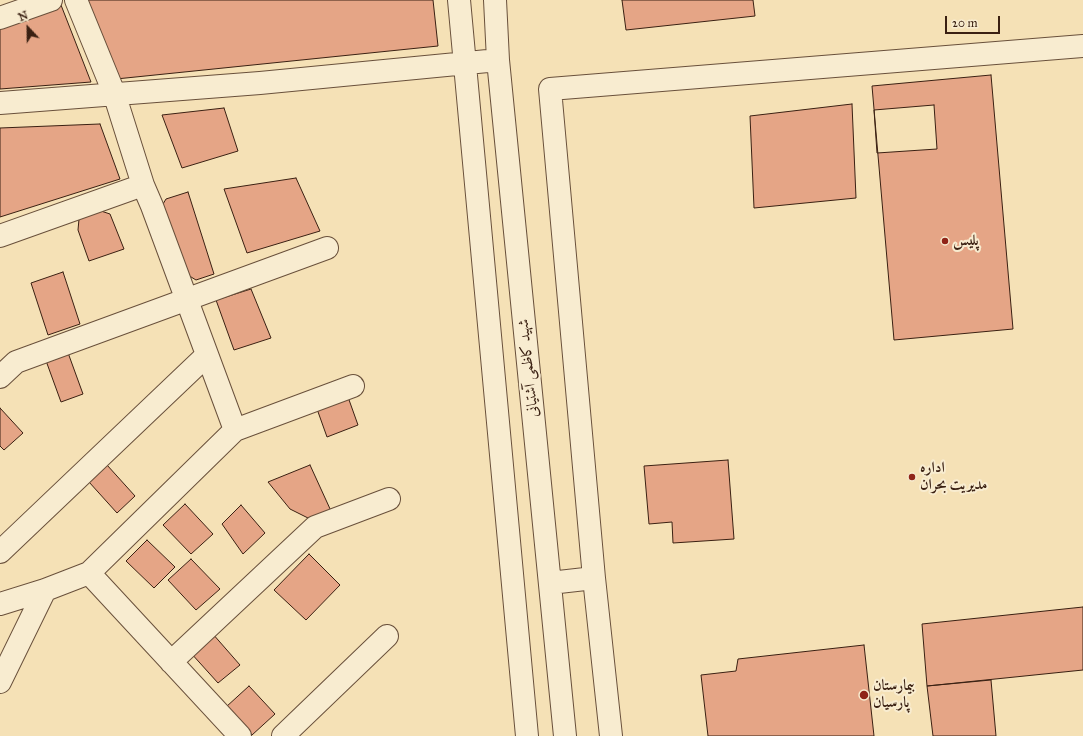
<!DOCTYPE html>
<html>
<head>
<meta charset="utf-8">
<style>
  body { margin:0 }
  #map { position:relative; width:1083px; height:736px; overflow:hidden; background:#f5e1b6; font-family:"IM FELL Great Primer",serif }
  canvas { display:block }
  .north { position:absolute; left:8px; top:8px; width:40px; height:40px; -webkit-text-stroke:3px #f8ecd0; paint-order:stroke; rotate:338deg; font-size:11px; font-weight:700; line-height:16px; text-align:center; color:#3a2012 }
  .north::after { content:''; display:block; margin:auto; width:14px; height:18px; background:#3a2012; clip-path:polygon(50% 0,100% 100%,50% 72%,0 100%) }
  .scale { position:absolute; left:945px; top:16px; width:55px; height:18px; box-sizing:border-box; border:2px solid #3a2012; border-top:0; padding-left:5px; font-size:12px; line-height:14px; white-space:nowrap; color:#3a2012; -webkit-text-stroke:3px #f8ecd0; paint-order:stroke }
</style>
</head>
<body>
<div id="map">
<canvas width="1083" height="736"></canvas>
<div class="north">N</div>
<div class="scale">20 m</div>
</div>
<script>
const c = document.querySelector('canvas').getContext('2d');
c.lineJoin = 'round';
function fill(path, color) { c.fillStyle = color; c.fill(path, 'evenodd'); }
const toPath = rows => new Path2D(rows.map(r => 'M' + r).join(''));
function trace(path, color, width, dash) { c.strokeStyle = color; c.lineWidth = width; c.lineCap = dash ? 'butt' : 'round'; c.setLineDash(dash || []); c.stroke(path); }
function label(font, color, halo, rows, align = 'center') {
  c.font = font + ' "IM FELL Great Primer",Amiri,serif'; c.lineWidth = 4; c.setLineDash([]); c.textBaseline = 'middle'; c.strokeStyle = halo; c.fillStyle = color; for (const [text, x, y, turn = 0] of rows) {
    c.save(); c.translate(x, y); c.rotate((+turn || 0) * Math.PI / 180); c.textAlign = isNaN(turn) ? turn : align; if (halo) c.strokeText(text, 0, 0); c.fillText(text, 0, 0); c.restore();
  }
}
const building = toPath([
  [83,0,433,0,438,46,116,79,83,0],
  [622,0,753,0,755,16,626,30,622,0],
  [61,5,91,82,0,89,0,25,61,5],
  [991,75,1013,329,894,340,872,86,991,75],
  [852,104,856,198,754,208,750,116,852,104],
  [934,105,937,149,877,153,874,110,934,105],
  [224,108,238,151,182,168,162,115,224,108],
  [100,124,120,179,0,217,0,128,100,124],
  [296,178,320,231,247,253,224,189,296,178],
  [188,192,214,274,196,280,183,272,160,209,166,199,188,192],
  [98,210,110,214,124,249,89,261,78,230,79,219,98,210],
  [63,272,80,324,48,335,31,283,63,272],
  [251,289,271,338,234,350,216,300,251,289],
  [67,350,83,394,61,402,45,358,67,350],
  [348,397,358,425,327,437,317,409,348,397],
  [0,408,23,433,4,450,0,446,0,408],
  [728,460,734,539,673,543,672,522,649,524,644,466,728,460],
  [107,465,135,496,117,513,89,482,107,465],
  [310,465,331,511,312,520,290,509,268,482,310,465],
  [185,504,213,534,191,554,163,525,185,504],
  [241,505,265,533,243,554,222,524,241,505],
  [147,540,175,567,154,588,126,561,147,540],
  [309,554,340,585,306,620,274,590,309,554],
  [191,559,220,589,196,610,168,580,191,559],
  [1083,607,1083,670,927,686,922,624,1083,607],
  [212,633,240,665,218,683,190,652,212,633],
  [864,645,874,736,708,736,701,675,736,671,738,659,864,645],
  [991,680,996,736,933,736,927,686,991,680],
  [249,686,275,714,252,735,226,707,249,686]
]);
const minor = toPath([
  [459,0,527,736],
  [495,0,498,60,565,736],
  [0,18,51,0],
  [0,103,260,83,498,60],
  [0,236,143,185],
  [0,377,16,362,327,248],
  [235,430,353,386],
  [0,552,207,355],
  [89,573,240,736],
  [550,583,594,578],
  [0,604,45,590,89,573,235,430,152,206,143,185,114,93,76,0],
  [171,662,315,527,389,499],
  [0,682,45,590],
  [283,736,387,636],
  [611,736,594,578,550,89,1083,46]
]);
const markers = [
  [945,241,4,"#8f2418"],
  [912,477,4,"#8f2418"],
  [864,695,5,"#8f2418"]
];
const poiNames = [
  ["پلیس",953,241],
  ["اداره",920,468],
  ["مدیریت بحران",920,485],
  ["بیمارستان",873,686],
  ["پارسیان",873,703]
];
const streetNames = [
  ["شهید کاظمی آشتیانی",529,368,-96]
];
fill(building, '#e5a586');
trace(building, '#3a2012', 1);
trace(minor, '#69503b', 24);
trace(minor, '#f8ecd0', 22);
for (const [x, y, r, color] of markers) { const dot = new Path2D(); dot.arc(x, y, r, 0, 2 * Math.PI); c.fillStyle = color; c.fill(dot); trace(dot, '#f8ecd0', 1.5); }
label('bold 15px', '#3a2012', '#f8ecd0', poiNames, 'left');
label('15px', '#3a2012', '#f8ecd0', streetNames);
</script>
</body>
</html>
